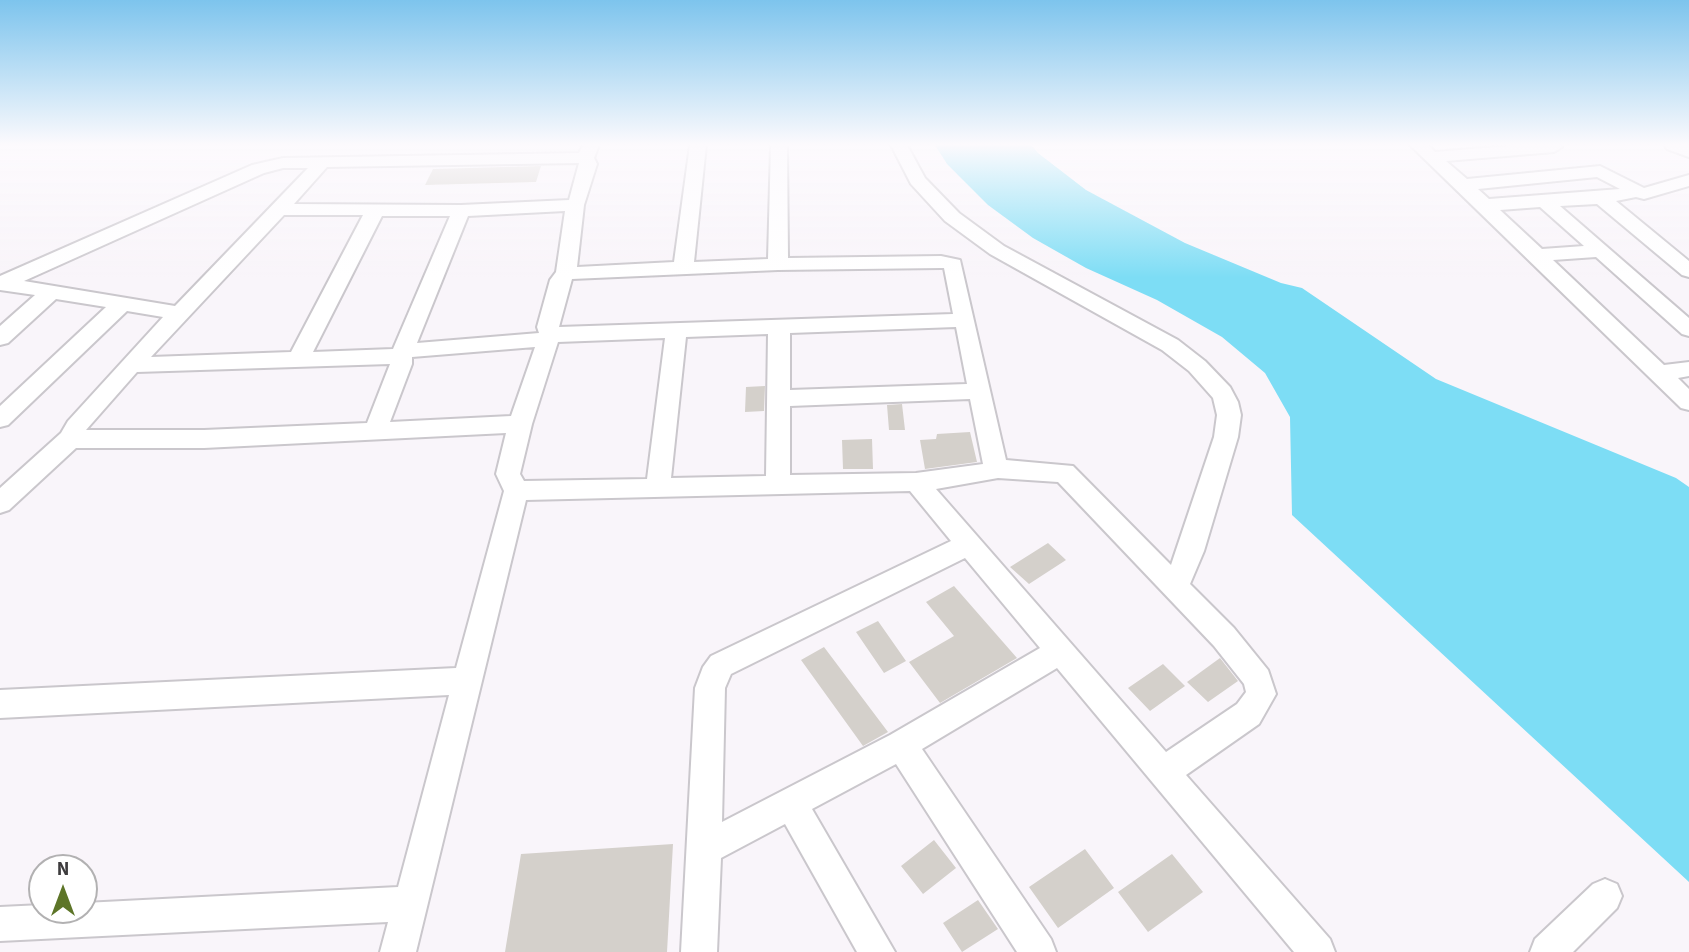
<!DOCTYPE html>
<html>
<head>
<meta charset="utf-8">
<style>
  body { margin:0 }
  #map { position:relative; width:1689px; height:952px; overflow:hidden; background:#f9f5fa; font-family:"Source Sans 3",sans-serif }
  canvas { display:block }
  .north { position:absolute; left:28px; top:854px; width:70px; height:70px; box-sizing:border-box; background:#fff; border:2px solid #b2b1b2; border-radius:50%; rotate:0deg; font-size:19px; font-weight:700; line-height:28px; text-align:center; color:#3e3c3e }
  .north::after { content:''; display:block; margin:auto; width:24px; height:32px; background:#5d7528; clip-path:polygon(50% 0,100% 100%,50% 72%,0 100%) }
</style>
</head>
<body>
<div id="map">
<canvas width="1689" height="952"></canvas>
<div class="north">N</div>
</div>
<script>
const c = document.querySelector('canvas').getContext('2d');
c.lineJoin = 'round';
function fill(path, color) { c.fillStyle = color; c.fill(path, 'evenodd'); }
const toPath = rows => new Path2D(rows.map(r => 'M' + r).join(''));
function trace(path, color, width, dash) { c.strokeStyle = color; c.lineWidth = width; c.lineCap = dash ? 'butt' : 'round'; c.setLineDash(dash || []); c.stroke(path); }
const water = toPath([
  [935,145,1031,145,1038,153,1086,190,1185,243,1281,283,1302,288,1436,379,1676,478,1689,487,1689,882,1292,515,1290,417,1265,373,1222,337,1157,300,1086,268,1033,238,988,205,947,164]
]);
const building = toPath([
  [541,166,536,182,425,185,433,169],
  [765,386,764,411,745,412,746,387],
  [902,404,905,430,889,430,887,405],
  [970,432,977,462,925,469,920,440,936,439,937,434],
  [872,439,873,469,843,469,842,440],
  [1048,543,1066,560,1029,584,1010,567],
  [954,586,1017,658,940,703,909,662,954,636,926,602],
  [878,621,906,661,884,673,856,632],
  [824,647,888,732,863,746,801,660],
  [1220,658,1238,681,1208,702,1187,682],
  [1163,664,1185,686,1150,711,1128,688],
  [934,840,956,868,923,894,901,866],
  [673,844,667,952,505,952,521,854],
  [1085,849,1114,888,1058,928,1029,887],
  [1172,854,1203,892,1148,932,1118,892],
  [978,900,998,929,962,952,943,923]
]);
const minor = toPath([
  [583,145,599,145,594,158,597,164,584,205,577,267,674,262,690,145,706,145,694,262,768,259,771,145,787,145,788,258,941,256,960,260,1006,460,1073,466,1171,565,1214,437,1217,415,1213,398,1189,371,1162,350,990,254,945,221,911,184,891,145,907,145,925,178,959,213,1004,246,1178,340,1205,361,1230,387,1238,402,1241,415,1238,437,1204,551,1190,584,1234,628,1268,670,1276,694,1259,724,1186,775,1330,939,1335,952,1294,952,1057,668,922,749,1051,939,1056,952,1017,952,896,764,812,809,895,952,857,952,785,824,721,858,717,952,681,952,695,688,703,667,711,656,951,541,910,491,526,500,416,952,380,952,388,922,0,941,0,907,42,905,42,910,84,910,84,903,398,887,449,695,0,718,0,690,456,668,504,491,496,474,506,433,204,448,76,448,9,510,0,513,0,488,61,433,68,421,163,317,127,311,8,425,0,427,0,406,106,307,56,299,8,343,0,345,0,326,35,295,0,290,0,276,252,165,283,158,579,153,583,145],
  [579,163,569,200,461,205,294,204,327,167,579,163],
  [283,168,308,168,175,306,24,281,264,173,283,168],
  [565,211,556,272,550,280,537,327,539,333,417,343,468,216,565,211],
  [284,215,363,215,291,352,151,357,284,215],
  [382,216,450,216,393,349,313,352,382,216],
  [941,268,944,268,953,314,559,327,572,279,778,270,941,268],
  [956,327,967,384,790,390,790,333,956,327],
  [768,334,766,476,671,478,686,337,768,334],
  [665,338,647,479,524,481,520,474,532,424,558,342,665,338],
  [535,347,511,416,390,422,412,364,412,357,535,347],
  [390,364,367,423,204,430,86,430,137,372,390,364],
  [970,399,983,464,916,473,790,475,790,406,970,399],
  [998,478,1058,482,1214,646,1244,684,1246,692,1237,704,1166,752,936,489,998,478],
  [965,558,1040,648,890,735,722,822,725,688,731,674,965,558],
  [1410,145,1428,145,1435,152,1520,145,1561,145,1562,147,1554,152,1446,161,1467,179,1600,166,1644,188,1689,175,1689,186,1644,199,1636,197,1616,201,1689,261,1689,277,1682,275,1597,204,1560,206,1689,318,1689,336,1682,334,1596,257,1553,260,1664,365,1689,362,1689,376,1678,378,1689,389,1689,410,1681,408,1410,145],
  [1597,177,1620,189,1489,199,1478,189,1597,177],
  [1540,207,1584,246,1542,249,1500,210,1540,207],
  [1665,145,1689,146,1689,157,1667,149,1665,145],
  [1605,879,1617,884,1622,896,1617,908,1573,952,1530,952,1535,939,1593,884,1605,879]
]);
fill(water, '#7dddf5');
fill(building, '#d4d0cb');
trace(minor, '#cac7cc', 4);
fill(minor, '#fff');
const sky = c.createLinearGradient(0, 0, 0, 278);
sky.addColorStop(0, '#7dc4ed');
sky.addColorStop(0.52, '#fcfafd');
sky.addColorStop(1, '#fcfafd00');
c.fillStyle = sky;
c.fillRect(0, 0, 1689, 278);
</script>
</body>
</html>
